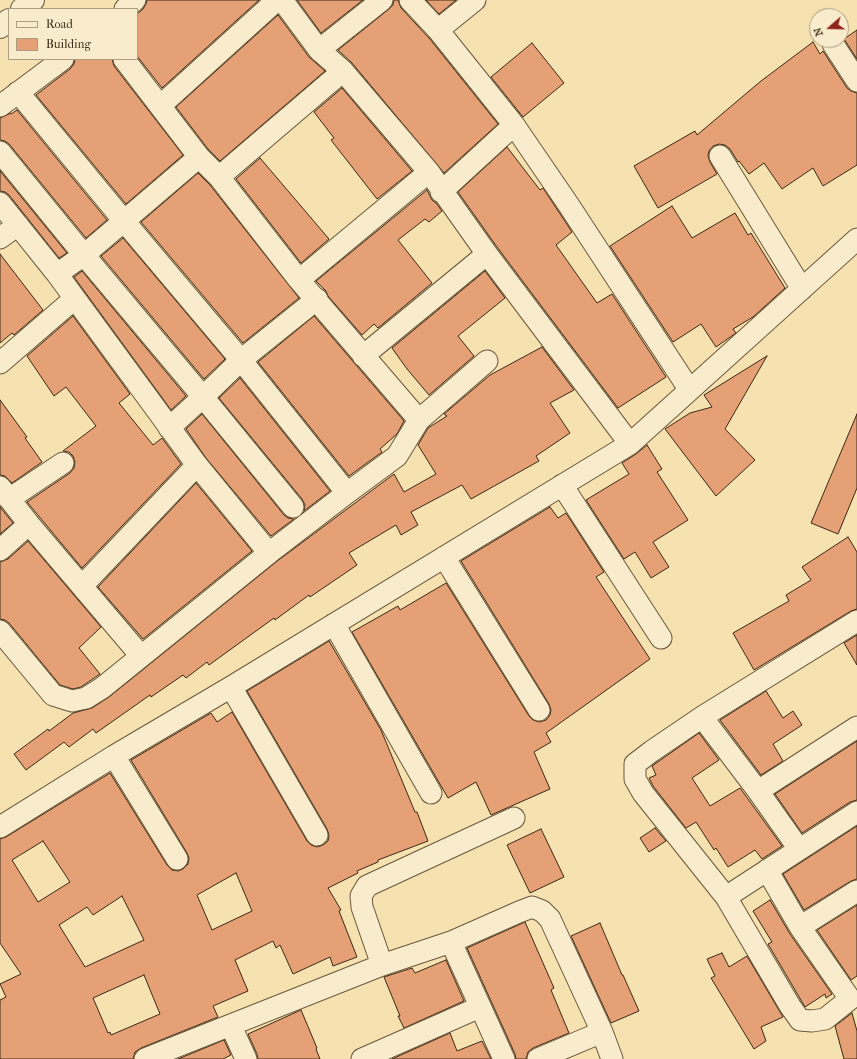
<!DOCTYPE html>
<html>
<head>
<meta charset="utf-8">
<style>
  body { margin:0 }
  #map { position:relative; width:857px; height:1059px; overflow:hidden; background:#f6e1b0; font-family:"IM FELL French Canon",serif }
  canvas { display:block }
  .legend { position:absolute; left:8px; top:8px; width:130px; height:52px; box-sizing:border-box; background:#f9eccc; border:1px solid #ad9e83; margin:0; padding:5px 7px; list-style:none; font-size:12px; color:#3b2915 }
  .legend li { display:flex; align-items:center; gap:8px; height:20px }
  .legend b { width:20px; border:1px solid #ad9e83 }
  .north { position:absolute; left:809px; top:8px; width:40px; height:40px; box-sizing:border-box; background:#f9eccc; border:1px solid #ad9e83; border-radius:50%; rotate:250deg; font-size:11px; font-weight:700; line-height:16px; text-align:center; color:#3b2915 }
  .north::after { content:''; display:block; margin:auto; width:14px; height:18px; background:#8f2418; clip-path:polygon(50% 0,100% 100%,50% 72%,0 100%) }
</style>
</head>
<body>
<div id="map">
<canvas width="857" height="1059"></canvas>
<ul class="legend">
<li><b style="height:5px;background:#f9eccc"></b>Road</li>
<li><b style="height:11px;background:#e5a075"></b>Building</li>
</ul>
<div class="north">N</div>
</div>
<script>
const c = document.querySelector('canvas').getContext('2d');
c.lineJoin = 'round';
function fill(path, color) { c.fillStyle = color; c.fill(path, 'evenodd'); }
const toPath = rows => new Path2D(rows.map(r => 'M' + r).join(''));
function trace(path, color, width, dash) { c.strokeStyle = color; c.lineWidth = width; c.lineCap = dash ? 'butt' : 'round'; c.setLineDash(dash || []); c.stroke(path); }
const building = toPath([
  [147,0,259,0,162,88,137,56,137,14,143,9,146,4,147,0],
  [297,0,363,0,321,33,297,0],
  [394,0,398,0,401,8,429,38,498,124,444,173,352,63,338,50,389,9,393,5,394,0],
  [426,0,456,0,439,14,426,0],
  [278,15,309,57,325,71,220,161,208,149,176,107,278,15],
  [857,30,857,59,844,39,857,30],
  [813,42,820,54,823,51,847,88,851,91,857,93,857,165,823,186,813,168,782,189,764,163,749,174,739,161,738,162,730,149,725,145,719,144,713,146,709,151,708,156,710,162,717,174,658,208,634,166,695,131,697,135,761,81,813,42],
  [532,43,564,83,523,117,491,77,532,43],
  [75,59,112,59,114,66,183,155,126,204,36,95,70,69,74,64,75,59],
  [342,88,412,171,377,199,331,140,334,138,314,112,342,88],
  [17,110,107,220,86,238,9,144,5,141,0,140,0,118,11,113,11,114,17,110],
  [507,147,540,190,543,188,572,232,556,245,597,303,612,294,666,377,618,408,497,247,458,192,507,147],
  [260,158,329,239,301,263,236,179,260,158],
  [0,171,67,253,59,258,9,195,5,192,0,191,0,171],
  [198,173,210,185,299,298,243,343,141,222,198,173],
  [427,190,432,200,436,203,442,211,429,222,425,219,398,240,432,283,378,328,374,324,362,335,328,296,326,291,316,281,427,190],
  [672,206,692,238,735,213,748,235,751,233,785,288,753,317,733,329,736,333,716,347,701,324,673,342,610,246,672,206],
  [123,238,225,359,204,379,101,256,123,238],
  [0,254,43,310,14,335,12,333,0,343,0,254],
  [82,271,186,396,171,410,74,277,82,271],
  [485,271,505,298,458,336,474,356,429,395,407,369,392,348,485,271],
  [73,316,130,394,119,403,153,445,162,438,181,464,82,568,27,502,70,473,74,468,75,462,73,456,69,452,63,451,96,426,66,387,54,396,27,356,73,316],
  [314,316,404,421,397,434,380,449,382,452,349,476,258,362,314,316],
  [542,347,574,390,550,403,570,433,536,456,539,461,471,499,462,485,411,512,418,525,401,535,396,525,349,553,357,565,310,597,309,595,275,620,274,618,209,665,207,662,186,678,183,675,151,697,150,695,96,733,93,729,69,747,64,742,26,770,14,754,48,729,49,731,73,713,92,708,109,697,276,562,394,474,404,492,436,474,418,445,428,428,447,416,444,414,490,375,542,347],
  [767,356,725,429,755,460,716,496,665,429,690,413,712,407,704,395,767,356],
  [240,378,330,491,304,511,305,505,302,499,219,398,240,378],
  [0,400,27,437,25,438,42,462,12,483,5,476,0,475,0,400],
  [202,414,284,515,288,518,294,519,271,536,206,458,186,429,202,414],
  [857,414,857,488,838,534,811,523,857,414],
  [647,445,662,469,657,472,688,520,653,542,669,567,651,578,635,552,624,559,586,500,629,474,622,463,636,454,647,445],
  [196,483,252,551,143,639,98,587,196,483],
  [0,507,13,523,0,534,0,507],
  [550,507,558,518,566,513,604,572,596,577,650,659,546,733,551,742,534,752,550,789,491,815,476,782,448,798,352,632,398,606,400,610,446,583,529,716,533,720,539,722,546,720,550,715,551,710,549,704,461,561,550,507],
  [848,537,857,552,857,609,851,611,754,670,733,633,789,601,786,595,811,580,802,567,848,537],
  [28,541,101,627,79,648,100,674,81,687,73,689,60,685,9,623,5,620,0,619,0,562,8,559,28,541],
  [857,635,857,665,844,643,857,635],
  [329,641,381,730,415,812,417,812,428,841,378,860,378,862,357,871,358,873,328,888,341,910,339,911,357,957,333,966,330,957,293,974,280,945,276,948,273,941,235,960,248,991,213,1006,218,1017,141,1048,135,1052,133,1059,0,1059,0,1000,6,997,0,984,21,974,0,943,0,839,6,837,110,773,167,865,172,870,178,871,183,869,188,864,189,858,187,853,131,760,211,713,217,722,232,712,307,841,311,845,317,847,323,845,328,841,329,835,327,829,247,691,329,641],
  [43,841,70,882,38,902,12,860,43,841],
  [236,873,252,911,212,930,197,895,236,873],
  [122,896,144,940,85,967,59,925,87,907,93,915,122,896],
  [144,975,160,1014,111,1035,110,1032,108,1033,93,998,144,975],
  [766,691,783,718,793,711,802,725,773,744,783,761,761,775,720,720,766,691],
  [699,733,719,760,692,778,710,806,740,788,782,846,762,859,755,850,728,867,716,848,714,850,696,822,686,828,653,786,649,778,656,775,652,766,699,733],
  [857,741,857,800,850,802,802,833,775,794,857,741],
  [857,826,857,879,851,881,804,910,783,874,857,826],
  [655,828,666,841,649,852,640,838,655,828],
  [541,829,564,877,530,893,507,845,541,829],
  [770,900,790,934,832,994,826,998,825,994,805,1007,768,944,772,942,753,911,770,900],
  [857,905,857,976,851,980,817,930,857,905],
  [525,922,554,988,551,990,569,1033,533,1048,528,1052,526,1059,516,1059,515,1054,467,948,525,922],
  [600,923,622,975,623,975,639,1011,611,1023,571,936,600,923],
  [722,953,729,967,747,956,783,1017,761,1027,766,1041,754,1049,711,978,715,976,707,959,722,953],
  [446,960,464,1001,404,1028,398,1016,400,1016,384,977,412,968,415,973,446,960],
  [301,1010,317,1048,316,1049,320,1059,258,1059,257,1054,248,1034,301,1010],
  [852,1013,857,1031,857,1059,844,1059,835,1026,852,1013],
  [450,1033,457,1051,482,1041,491,1059,392,1059,450,1033],
  [224,1040,231,1055,223,1059,178,1059,224,1040]
]);
const minor = toPath([
  [282,0,319,50,343,71,429,172,487,254,630,444],
  [410,0,438,30,514,125,568,204,689,389],
  [125,9,135,0],
  [438,30,475,0],
  [833,44,857,81],
  [319,50,382,0],
  [124,59,199,157,219,177,299,280,419,420],
  [18,92,124,221,241,360,347,493],
  [0,106,63,59],
  [160,106,277,0],
  [0,152,84,255,203,397,293,507],
  [720,156,802,289],
  [219,177,343,71],
  [441,192,514,125],
  [0,203,57,274,197,465,269,553],
  [0,238,18,225],
  [57,274,84,255,124,221,199,157],
  [299,280,429,172],
  [363,356,487,254],
  [0,363,74,299],
  [169,428,203,397,241,360,317,299],
  [562,485,661,638],
  [0,487,29,524,141,656],
  [9,499,63,463],
  [0,550,29,524],
  [444,557,539,710],
  [82,586,197,465],
  [334,624,431,793],
  [0,631,53,695,72,701,86,698,102,688,269,553,347,493,397,456,419,420,487,361],
  [231,687,317,835],
  [702,717,758,791,799,849],
  [114,756,177,859],
  [758,791,857,727],
  [0,827,114,756,231,687,630,444,857,239],
  [767,870,800,927,850,999,825,1019,812,1021,800,1020,790,1006,726,897,643,793,635,779,635,764,652,751,702,717,857,621],
  [726,897,857,812],
  [800,927,857,891],
  [451,942,504,1059],
  [382,965,362,907,361,896,367,886,514,818],
  [231,1026,246,1059],
  [145,1059,382,965,451,942,519,912,532,907,542,911,550,919,602,1032,612,1059],
  [362,1059,480,1007],
  [538,1059,602,1032]
]);
const tertiary = toPath([
  [22,9,33,0],
  [0,27,9,20]
]);
fill(building, '#e5a075');
trace(building, '#3b2915', 1);
trace(minor, '#6a573c', 23);
trace(tertiary, '#6a573c', 24);
trace(minor, '#f9eccc', 21);
trace(tertiary, '#f9eccc', 22);
</script>
</body>
</html>
